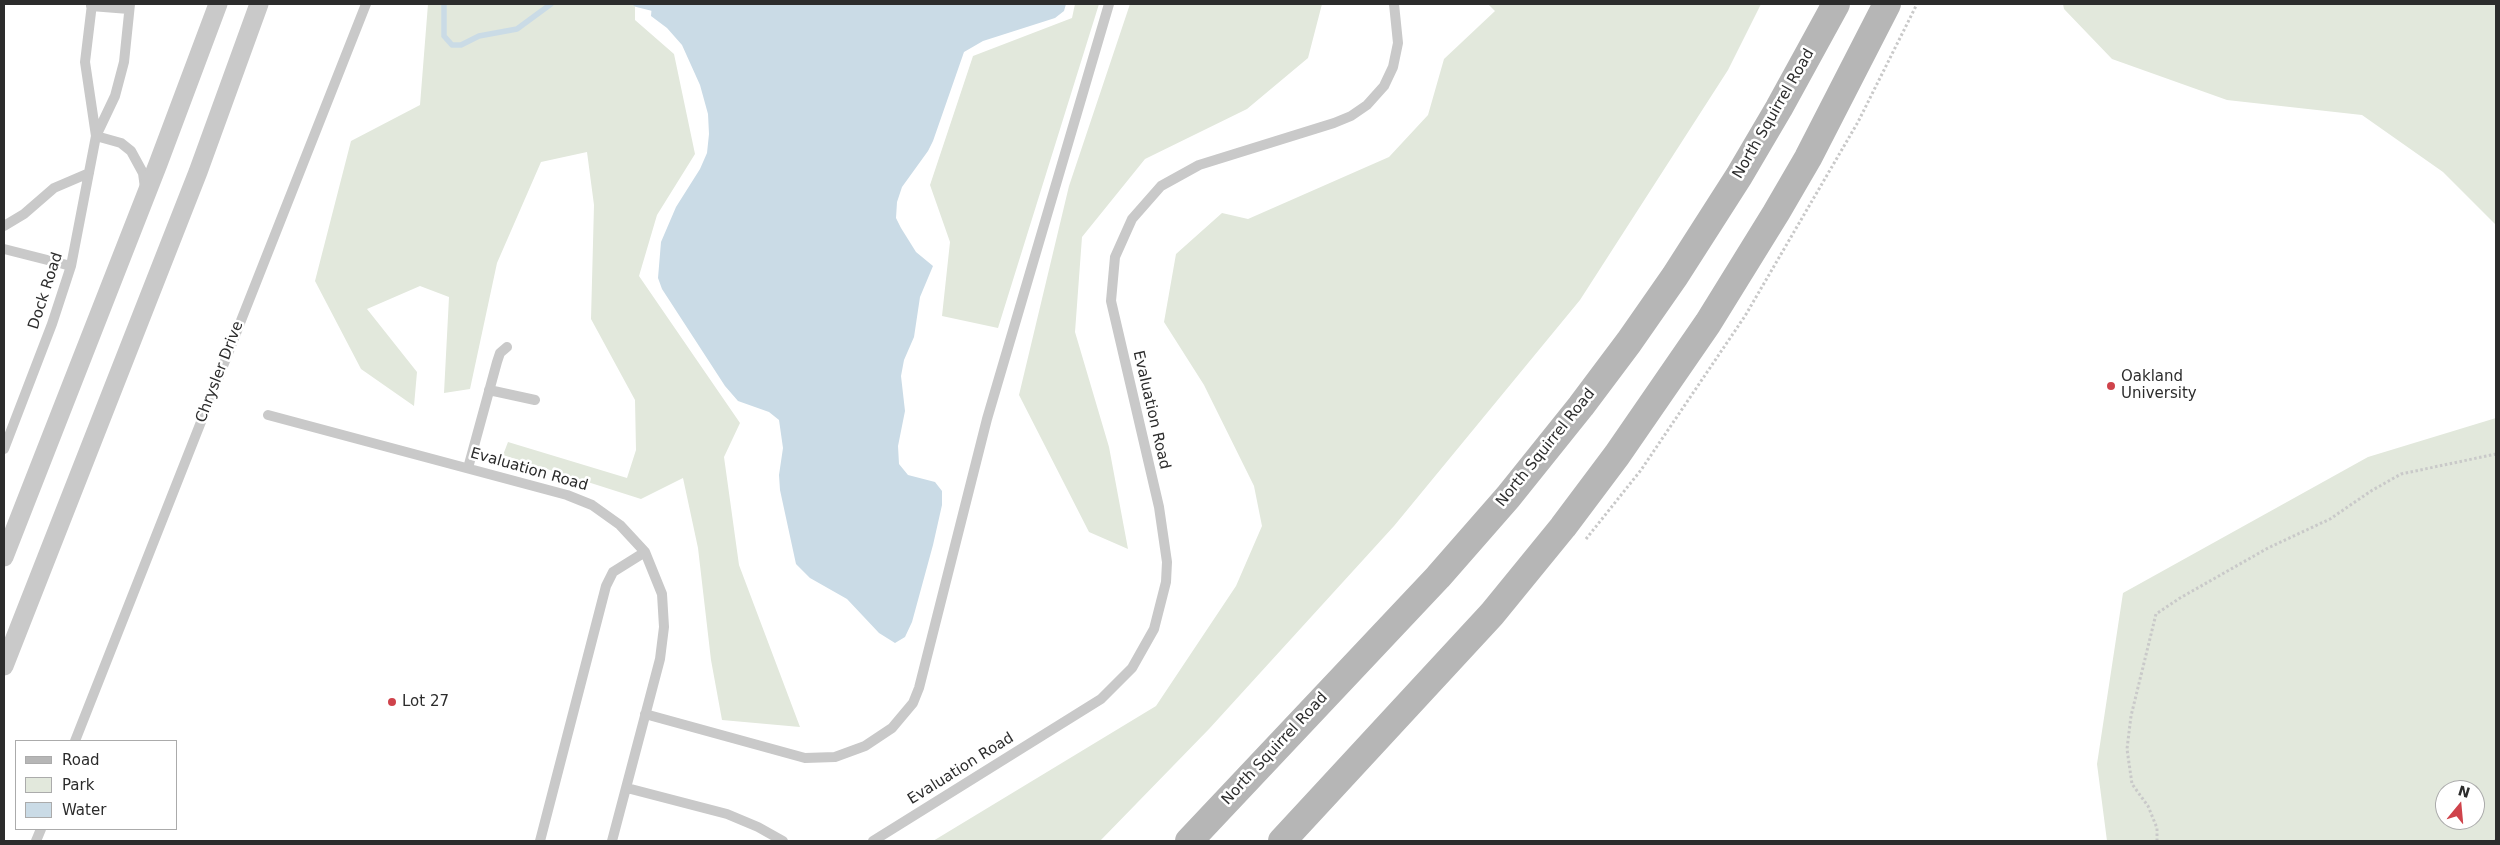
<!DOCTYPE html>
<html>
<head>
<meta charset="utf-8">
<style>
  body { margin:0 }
  #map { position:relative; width:2500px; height:845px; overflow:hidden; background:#fff; font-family:"DejaVu Sans",sans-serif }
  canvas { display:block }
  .frame { position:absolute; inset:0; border:5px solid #2c2c2c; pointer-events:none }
  .legend { position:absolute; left:15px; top:740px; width:162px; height:90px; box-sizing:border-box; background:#fff; border:1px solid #ababab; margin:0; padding:6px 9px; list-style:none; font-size:15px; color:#2c2c2c }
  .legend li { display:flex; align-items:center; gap:10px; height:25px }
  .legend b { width:25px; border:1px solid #ababab }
  .north { position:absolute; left:2435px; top:780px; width:50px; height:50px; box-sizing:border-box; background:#fff; border:1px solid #ababab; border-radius:50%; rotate:17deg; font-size:14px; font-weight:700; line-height:20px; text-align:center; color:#2c2c2c }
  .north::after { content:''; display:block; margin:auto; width:18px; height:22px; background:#cf434b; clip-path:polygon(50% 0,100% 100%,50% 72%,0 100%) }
</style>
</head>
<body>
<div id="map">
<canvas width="2500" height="845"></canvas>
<div class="frame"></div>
<ul class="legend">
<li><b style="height:6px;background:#b6b6b6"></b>Road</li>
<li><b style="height:14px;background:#e2e8dc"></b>Park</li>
<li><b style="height:14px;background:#cadbe6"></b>Water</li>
</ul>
<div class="north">N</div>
</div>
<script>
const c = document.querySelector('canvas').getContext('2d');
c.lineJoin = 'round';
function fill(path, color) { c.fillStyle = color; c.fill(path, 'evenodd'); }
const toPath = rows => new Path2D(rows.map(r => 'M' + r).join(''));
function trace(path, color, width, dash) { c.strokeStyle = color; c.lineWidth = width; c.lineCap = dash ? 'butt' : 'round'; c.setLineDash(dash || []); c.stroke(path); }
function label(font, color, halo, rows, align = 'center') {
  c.font = font + ' "DejaVu Sans",sans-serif'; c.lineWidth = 5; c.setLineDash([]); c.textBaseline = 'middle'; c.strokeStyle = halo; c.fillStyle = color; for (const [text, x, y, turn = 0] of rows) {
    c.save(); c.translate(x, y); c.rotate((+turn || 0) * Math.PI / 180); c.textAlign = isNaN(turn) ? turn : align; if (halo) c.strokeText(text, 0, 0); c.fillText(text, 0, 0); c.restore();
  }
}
const green = toPath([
  [428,4,635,4,635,20,674,54,695,154,657,215,639,276,740,423,724,457,739,565,800,727,722,720,711,660,698,548,683,478,641,499,503,455,508,442,627,478,636,450,635,400,591,319,594,205,587,152,541,162,497,263,470,389,444,393,449,297,420,286,367,309,417,372,414,406,361,369,315,281,351,141,420,105],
  [1075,4,1099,4,998,328,942,316,950,242,930,185,973,56,1072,18],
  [1130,4,1322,4,1308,58,1247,109,1145,159,1082,237,1075,332,1109,447,1128,549,1089,532,1019,395,1069,186],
  [1488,4,1761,4,1728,70,1580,300,1394,526,1209,729,1100,841,933,841,1156,706,1236,586,1262,526,1254,486,1204,385,1164,322,1176,254,1222,213,1248,219,1389,157,1428,115,1444,59,1495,11],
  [2063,4,2496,4,2496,225,2443,172,2362,115,2227,100,2112,59,2064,9],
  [2496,418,2496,841,2107,841,2097,764,2123,593,2368,457],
  [2445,790,2475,790,2475,820,2445,820]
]);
const water = toPath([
  [652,4,1066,4,1064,11,1055,18,983,41,964,52,933,141,928,151,902,187,897,202,896,218,901,228,916,252,933,266,920,297,914,337,904,360,901,376,905,411,898,446,899,464,908,475,935,482,942,491,942,505,933,545,912,622,905,637,895,643,879,633,847,599,810,578,796,564,780,490,779,475,783,448,779,420,769,412,738,401,725,386,662,289,658,278,661,242,676,207,700,169,707,153,709,134,708,114,700,85,682,45,667,28,651,16]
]);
const stream = toPath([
  [444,4,444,36,452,45,461,45,479,36,517,29,551,4],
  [636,4,652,8]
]);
const path = toPath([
  [1586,539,1641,470,1745,316,1858,122,1917,4],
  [2157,841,2157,828,2148,806,2132,784,2127,749,2131,716,2156,614,2180,598,2268,548,2330,519,2371,491,2401,474,2496,454],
  [2495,841,2496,840]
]);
const lane = toPath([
  [92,4,85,62,96,136,115,96,124,62,130,4],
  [91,6,129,9],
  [4,226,24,214,54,188,89,173],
  [4,249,71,266],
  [489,390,535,400],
  [268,415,567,495,592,505,620,525,645,552,662,594,664,627,660,659,612,841],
  [4,449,52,324,71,266,96,136,121,143,131,151,143,173,145,188],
  [468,468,497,362,500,353,507,347],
  [645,714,805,758,835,757,865,746,892,728,913,703,919,688,987,419,1109,4],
  [75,741,366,4],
  [627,788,727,814,758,827,783,841],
  [36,841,41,829],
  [540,841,606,586,613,572,645,552],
  [873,841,1101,699,1132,668,1154,629,1166,582,1167,562,1159,507,1111,301,1115,257,1132,219,1161,186,1199,165,1334,123,1351,116,1367,105,1384,86,1393,67,1398,43,1394,4]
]);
const street = toPath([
  [4,557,158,164,218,4],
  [4,666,198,172,259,4]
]);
const secondary = toPath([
  [1189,841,1438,577,1508,497,1581,406,1629,342,1675,276,1739,176,1779,108,1836,4],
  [1282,841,1492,614,1563,527,1617,455,1708,323,1776,213,1808,158,1887,4]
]);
const markers = [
  [2111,386,5,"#cf434b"],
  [392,702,5,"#cf434b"]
];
const streetNames = [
  ["North Squirrel Road",1774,114,-60],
  ["Dock Road",46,291,-72],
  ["Chrysler Drive",220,372,-69],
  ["Evaluation Road",1151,410,77],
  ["North Squirrel Road",1546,448,-51],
  ["Evaluation Road",529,470,16],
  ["North Squirrel Road",1275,749,-47],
  ["Evaluation Road",961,769,-32]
];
const poiNames = [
  ["Oakland",2121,377],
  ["University",2121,394],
  ["Lot 27",402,702]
];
fill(green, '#e2e8dc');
fill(water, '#cadbe6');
trace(stream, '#cadbe6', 5.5);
trace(path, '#c9c9c9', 3, [2.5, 2.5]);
trace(lane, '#c9c9c9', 10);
trace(street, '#c9c9c9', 19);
trace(secondary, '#b6b6b6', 28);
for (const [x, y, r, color] of markers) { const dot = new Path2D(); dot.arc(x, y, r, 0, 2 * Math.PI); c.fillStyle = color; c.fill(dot); trace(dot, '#fff', 2); }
label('15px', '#2c2c2c', '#fff', streetNames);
label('15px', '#2c2c2c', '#fff', poiNames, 'left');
</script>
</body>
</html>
